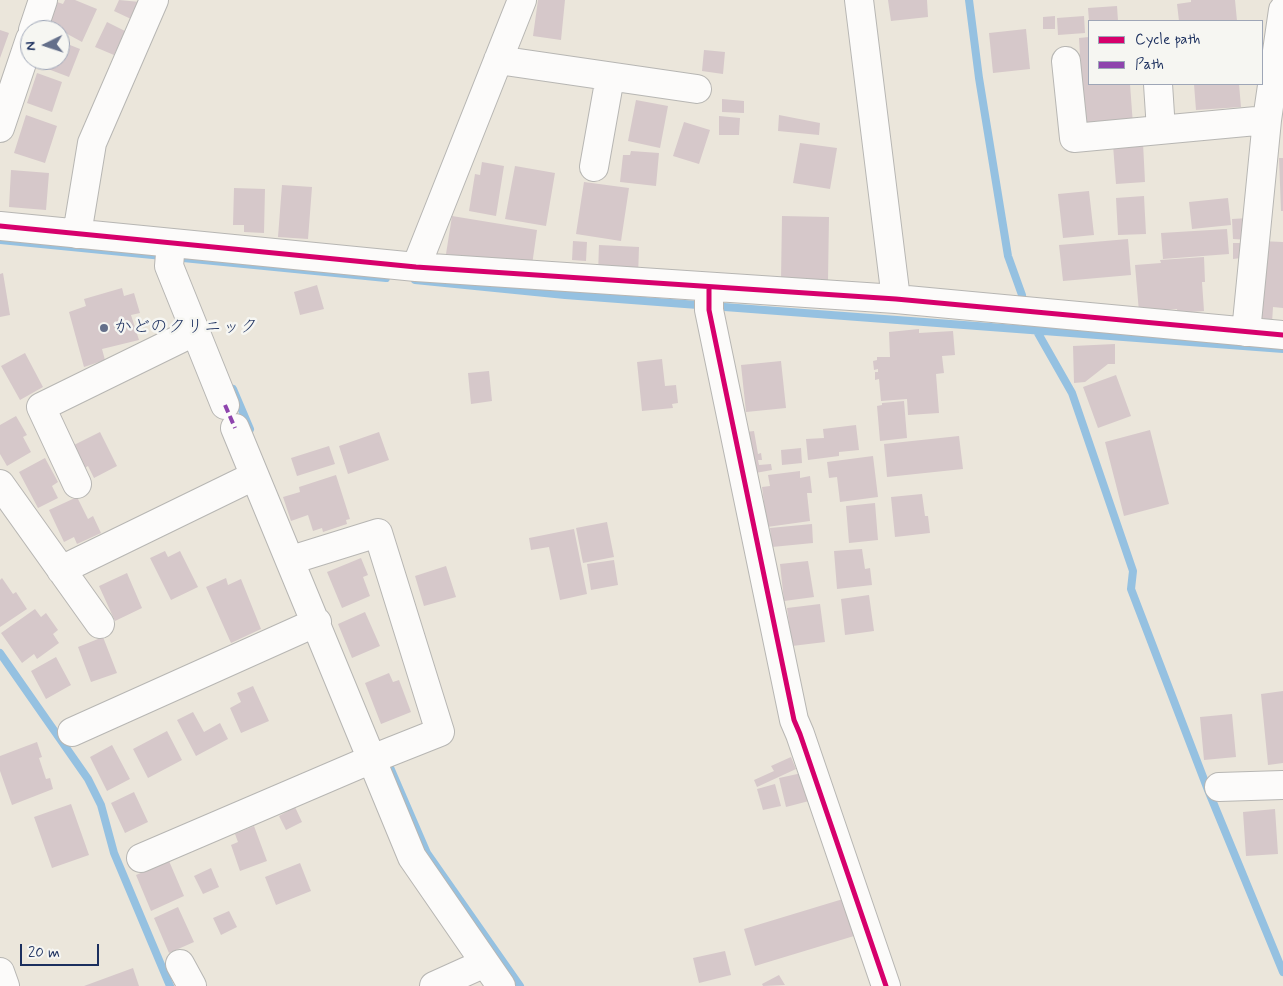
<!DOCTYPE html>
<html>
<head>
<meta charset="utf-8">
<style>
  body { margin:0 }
  #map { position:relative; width:1283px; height:986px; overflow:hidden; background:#ebe6db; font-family:Mynerve,sans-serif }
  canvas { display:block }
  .legend { position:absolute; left:1088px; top:20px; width:175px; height:65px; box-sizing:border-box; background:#f6f6f2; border:1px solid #9ea6b7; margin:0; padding:6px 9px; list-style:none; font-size:15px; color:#1b2f5e }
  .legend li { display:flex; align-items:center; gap:10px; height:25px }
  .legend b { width:25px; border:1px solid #9ea6b7 }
  .north { position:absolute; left:20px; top:20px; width:50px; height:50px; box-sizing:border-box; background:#f6f6f2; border:1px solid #9ea6b7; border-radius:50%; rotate:266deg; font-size:14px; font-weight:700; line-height:20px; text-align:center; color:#1b2f5e }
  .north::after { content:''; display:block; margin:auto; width:18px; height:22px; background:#646f8a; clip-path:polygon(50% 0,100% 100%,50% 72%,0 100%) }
  .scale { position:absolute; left:20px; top:944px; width:79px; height:22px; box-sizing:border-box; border:2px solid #1b2f5e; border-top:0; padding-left:6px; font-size:15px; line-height:18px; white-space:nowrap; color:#1b2f5e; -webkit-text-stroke:4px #f6f6f2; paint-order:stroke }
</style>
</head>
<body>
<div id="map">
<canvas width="1283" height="986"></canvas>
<ul class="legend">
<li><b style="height:6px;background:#d6006c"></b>Cycle path</li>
<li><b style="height:6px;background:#8e44ad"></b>Path</li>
</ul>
<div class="north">N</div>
<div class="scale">20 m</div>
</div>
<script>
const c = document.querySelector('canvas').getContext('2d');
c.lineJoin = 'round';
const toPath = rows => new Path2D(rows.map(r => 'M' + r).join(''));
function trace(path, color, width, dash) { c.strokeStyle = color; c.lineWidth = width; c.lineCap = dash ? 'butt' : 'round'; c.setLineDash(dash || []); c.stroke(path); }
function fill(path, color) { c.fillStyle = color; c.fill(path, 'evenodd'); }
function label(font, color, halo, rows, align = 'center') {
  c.font = font + ' Mynerve,"Klee One",sans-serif'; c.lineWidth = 5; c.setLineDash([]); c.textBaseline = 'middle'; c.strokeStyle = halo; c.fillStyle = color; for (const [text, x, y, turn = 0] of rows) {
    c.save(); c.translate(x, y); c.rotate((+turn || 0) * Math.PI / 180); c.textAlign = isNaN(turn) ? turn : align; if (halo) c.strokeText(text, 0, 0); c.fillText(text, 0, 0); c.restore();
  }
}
const stream = toPath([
  [969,0,979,78,1008,256,1022,295],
  [0,240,386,278],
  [415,280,565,295,1283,349],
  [1035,328,1072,393,1133,571,1131,589,1208,790,1283,972],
  [233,389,250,429],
  [0,653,88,779,101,805,114,853,170,986],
  [386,758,427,853,520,986]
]);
const building = toPath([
  [65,0,75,0,97,9,82,42,60,30,46,26,57,2,63,4],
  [119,0,140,2,131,19,114,11],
  [538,0,565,0,561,40,533,36],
  [888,0,927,0,928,17,891,21],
  [1191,0,1235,0,1237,21,1179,21,1177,4,1191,2],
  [1117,6,1118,21,1089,21,1088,8],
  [1055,16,1055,29,1043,29,1043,17],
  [1084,16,1085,33,1058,35,1057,18],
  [107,22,125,31,114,55,95,47],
  [1026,29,1030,69,993,73,989,33],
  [0,30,9,33,0,58],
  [1089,37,1089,84,1130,84,1133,125,1084,128,1079,38],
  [60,41,80,49,69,77,35,64,37,60,60,60],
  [704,50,725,52,723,74,702,71],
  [37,73,62,82,52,112,27,103],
  [1194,84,1239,84,1241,107,1196,110],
  [722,99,744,101,744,113,722,112],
  [636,100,668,106,660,148,628,141],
  [26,115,57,126,45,163,14,153],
  [779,115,820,123,819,135,778,131],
  [719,116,740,118,739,135,719,135],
  [684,122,710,130,699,164,673,156],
  [800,143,837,148,830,189,793,183],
  [1143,143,1145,182,1116,184,1113,145],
  [631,151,659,153,656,186,620,182,623,155,630,155],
  [1279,158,1283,158,1283,211,1281,211],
  [482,162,504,166,496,216,469,211,475,174,480,175],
  [515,166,555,173,546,226,505,219],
  [11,170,49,173,46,210,9,207],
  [584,182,629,188,621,241,576,234],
  [282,185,312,187,308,239,278,237],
  [234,188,265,189,264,233,244,232,244,225,233,225],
  [1089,191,1094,235,1063,238,1058,194],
  [1144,196,1146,234,1118,235,1116,198],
  [1228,198,1231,225,1192,229,1189,202],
  [452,216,537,230,532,265,505,264,446,254],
  [782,216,829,217,828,280,781,280],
  [1249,218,1250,240,1233,239,1232,219],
  [1227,229,1229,254,1163,259,1161,233],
  [1128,239,1131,275,1063,281,1059,245],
  [573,241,587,242,586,261,572,260],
  [1260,241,1283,242,1283,308,1273,307,1272,323,1256,323],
  [1233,243,1244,243,1241,258,1233,259],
  [599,245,639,247,638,277,598,274],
  [1204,257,1205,282,1202,282,1204,311,1178,313,1177,309,1139,312,1135,265,1161,263,1160,260],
  [3,273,10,315,0,317,0,274],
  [317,285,324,309,300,315,294,292],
  [122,288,124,296,134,293,140,313,131,315,139,340,102,349,105,360,84,367,69,312,86,306,84,299],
  [919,329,919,333,953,331,955,355,942,356,944,373,936,374,939,413,908,415,907,399,881,401,879,379,875,380,875,372,878,372,878,369,874,370,873,361,877,360,877,357,890,357,889,332],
  [1115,344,1115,364,1108,364,1085,382,1074,383,1073,346],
  [25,353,43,387,20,400,1,366],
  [662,359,665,386,676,385,678,403,672,404,673,408,642,411,637,362],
  [781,361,786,408,746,412,741,365],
  [489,371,492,401,471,404,468,373],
  [1116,375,1131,416,1098,428,1083,387],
  [904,401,907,438,880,441,877,406,882,405,882,403],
  [16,416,27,435,23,437,31,452,7,466,0,454,0,425],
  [856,425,859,450,839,452,839,456,808,460,806,439,824,438,823,429],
  [1150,430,1169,504,1124,516,1105,442],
  [754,431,758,454,761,453,762,460,758,460,759,465,771,464,772,470,750,474,746,432],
  [100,432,117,466,94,478,88,466,81,470,70,447],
  [379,432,389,460,348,474,339,446],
  [959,436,963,469,887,477,884,444],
  [329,446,335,464,297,476,291,458],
  [801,448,802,463,782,465,781,450],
  [873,456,878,497,840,502,837,477,829,478,827,462],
  [45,458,58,482,52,486,58,498,38,508,19,472],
  [800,471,800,478,810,476,812,493,807,493,810,521,767,527,762,487,770,486,768,475],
  [336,475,350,519,346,520,347,524,323,532,322,528,313,531,308,515,291,521,283,497,300,492,299,487],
  [922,494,925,516,928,516,930,533,895,537,891,497],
  [77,497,88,519,93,516,101,533,77,544,74,537,64,542,49,510],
  [875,503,878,540,849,543,846,506],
  [607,522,614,557,583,563,576,528],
  [812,524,813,543,772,547,770,528],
  [574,529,587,594,560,600,549,547,531,550,529,538],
  [862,549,865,569,870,568,872,585,837,589,834,551],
  [165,551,168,557,180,551,198,587,171,600,150,558],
  [361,558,368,575,363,577,370,596,342,608,327,572],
  [614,560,618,585,591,590,587,564],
  [808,561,814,597,784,601,780,564],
  [446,566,456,597,424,606,415,576],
  [127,573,142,608,115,621,99,586],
  [2,578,13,594,16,592,27,609,0,627,0,580],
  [226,578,228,585,241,579,261,629,231,643,206,587],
  [869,595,874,631,845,635,841,599],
  [820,604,825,642,792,646,787,608],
  [35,609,41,617,46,613,58,630,53,634,59,643,37,659,34,654,22,663,1,633],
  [365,612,380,646,352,658,338,624],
  [103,637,117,673,91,682,78,647],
  [56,657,71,685,46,699,31,671],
  [389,673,393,682,399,680,411,712,381,724,365,683],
  [253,686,269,721,241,733,230,708,241,702,237,693],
  [1283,691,1283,763,1268,765,1261,694],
  [193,712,204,732,220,723,228,739,196,756,177,720],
  [1232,714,1236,757,1204,760,1200,717],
  [167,731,182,760,148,778,133,749],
  [37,742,42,757,39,758,46,779,50,778,53,789,12,805,0,771,0,756],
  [112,745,130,779,107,791,90,757],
  [791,757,796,769,757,787,754,780,774,771,771,766],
  [802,773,809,801,786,807,779,778],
  [775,784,781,806,763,810,757,789],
  [134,792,148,822,125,833,111,803],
  [71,804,89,855,52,868,34,817],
  [295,807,302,822,286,830,279,816],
  [1275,809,1278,854,1246,856,1243,812],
  [254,826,267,861,240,871,231,845,238,842,235,834],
  [169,861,184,896,151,911,136,875],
  [300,863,311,891,276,905,265,877],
  [211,868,219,887,203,894,194,876],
  [843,899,854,936,755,966,744,929],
  [178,907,194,942,169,953,154,918],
  [229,911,237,927,221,935,213,918],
  [725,951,731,975,699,983,693,958],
  [133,968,139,986,84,986],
  [779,975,785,985,763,986,762,984]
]);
const minor = toPath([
  [859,0,896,299],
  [33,30,43,0],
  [498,60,697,89],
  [1066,61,1074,138,1267,120],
  [1158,84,1161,130],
  [0,128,30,39],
  [594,167,610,77],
  [0,226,416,267,896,299,1283,335],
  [77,234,92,143,154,0],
  [171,243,169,266,225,405],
  [416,267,522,0],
  [709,287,709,310,794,720,800,734,886,986],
  [1246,332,1267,120,1283,10],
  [235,428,412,857,501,986],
  [0,484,100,624],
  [77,484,41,407,196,331],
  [61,570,254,476],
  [72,732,317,622],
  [1219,787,1283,785],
  [141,858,372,759,440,732,378,533,291,560],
  [180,964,192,986],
  [0,972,5,986],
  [434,986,485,963]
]);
const quiet = toPath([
  [225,405,235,428]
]);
const cycleway = toPath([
  [0,226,416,267,896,299,1283,335],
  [709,287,709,310,794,720,800,734,886,986]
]);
const markers = [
  [104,328,5,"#646f8a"]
];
const poiNames = [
  ["かどのクリニック",114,328]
];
trace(stream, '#95c1e1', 8);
fill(building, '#d6c8ca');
trace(minor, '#b7b6b3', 30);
trace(minor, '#fcfbfa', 28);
trace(quiet, '#8e44ad', 4, [8, 4]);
trace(cycleway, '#d6006c', 5);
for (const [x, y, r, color] of markers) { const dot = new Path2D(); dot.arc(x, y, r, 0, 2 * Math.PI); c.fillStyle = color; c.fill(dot); trace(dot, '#f6f6f2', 2); }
label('18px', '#1b2f5e', '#f6f6f2', poiNames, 'left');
</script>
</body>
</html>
